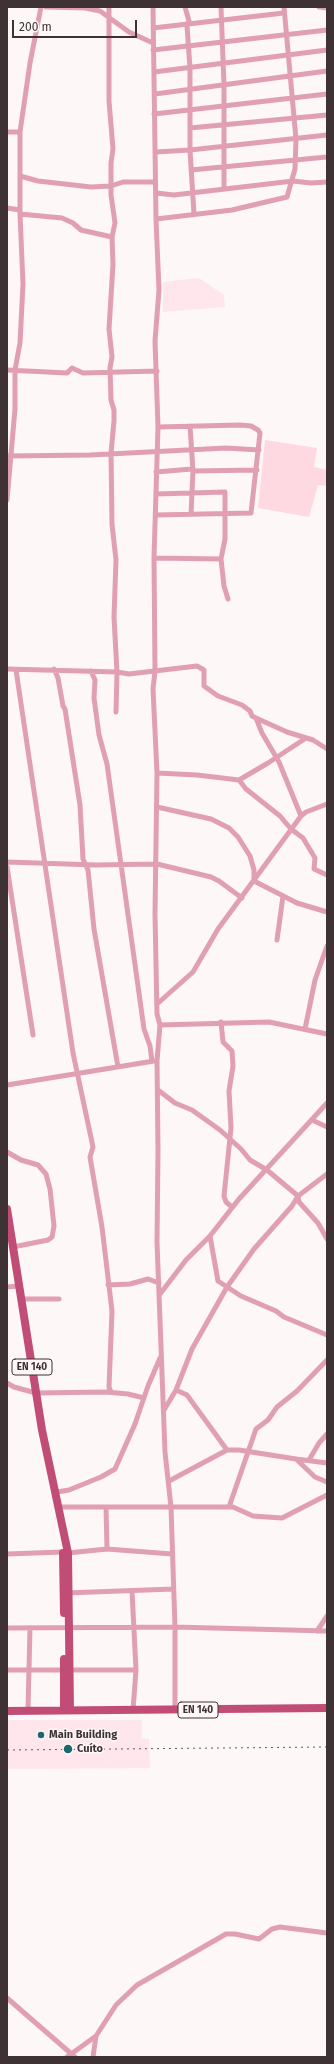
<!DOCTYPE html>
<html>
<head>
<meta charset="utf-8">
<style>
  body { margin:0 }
  #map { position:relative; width:334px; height:2064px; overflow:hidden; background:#fdf7f8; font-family:"Fira Sans",sans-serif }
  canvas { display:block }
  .frame { position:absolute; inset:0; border:8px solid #3e3235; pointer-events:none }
  .scale { position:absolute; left:12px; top:20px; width:125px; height:18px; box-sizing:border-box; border:2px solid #3e3235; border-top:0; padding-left:5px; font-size:12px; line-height:14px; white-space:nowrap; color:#3e3235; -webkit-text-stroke:3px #fdf7f8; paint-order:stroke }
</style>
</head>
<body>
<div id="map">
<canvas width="334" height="2064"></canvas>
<div class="frame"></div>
<div class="scale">200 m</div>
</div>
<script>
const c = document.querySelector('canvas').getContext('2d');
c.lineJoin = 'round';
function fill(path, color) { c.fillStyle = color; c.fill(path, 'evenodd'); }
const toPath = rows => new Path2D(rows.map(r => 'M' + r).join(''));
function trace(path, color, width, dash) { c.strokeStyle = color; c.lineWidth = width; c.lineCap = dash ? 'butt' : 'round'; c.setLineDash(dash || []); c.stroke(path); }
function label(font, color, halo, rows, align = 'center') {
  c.font = font + ' "Fira Sans",sans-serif'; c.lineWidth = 3; c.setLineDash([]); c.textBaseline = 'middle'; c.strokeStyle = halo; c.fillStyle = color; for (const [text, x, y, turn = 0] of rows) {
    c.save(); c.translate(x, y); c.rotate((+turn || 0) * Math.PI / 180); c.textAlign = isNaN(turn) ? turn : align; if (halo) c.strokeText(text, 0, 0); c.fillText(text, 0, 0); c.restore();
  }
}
const built = toPath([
  [199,278,224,295,225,307,163,312,163,282],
  [7,1720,142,1720,142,1738,149,1739,150,1768,7,1769]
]);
const green = toPath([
  [265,440,317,448,314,467,327,470,327,486,318,485,309,517,258,508]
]);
const minor = toPath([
  [46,7,85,8,100,11,129,32,153,43],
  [109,7,109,101,113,149,111,163,111,195,115,223,112,237,113,264,109,329,112,357,110,368,111,400,114,410,114,421,111,453,112,524,116,560,114,617,117,672,116,712],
  [153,7,156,219,159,290,155,341,158,427,154,558,155,671,153,689,157,773,155,914,157,1014,160,1025,157,1061,158,1150,157,1242,165,1452,171,1507,175,1627,175,1710],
  [185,7,189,21,187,26,190,68,190,150,194,214],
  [221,7,224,85,224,189],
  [319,7,327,8],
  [153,28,284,13],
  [153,50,327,30],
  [154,72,327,50],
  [155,94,327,71],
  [154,114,327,94],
  [190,128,327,115],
  [7,132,20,132],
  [156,152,190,150,327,135],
  [191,170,327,157],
  [20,176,38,181,91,187,111,186,123,182,155,182],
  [156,193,174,195,293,181,311,183,327,182],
  [7,208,20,210],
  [20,214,62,218,73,223,81,230,112,237],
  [156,219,232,210,287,197,295,169,296,139,284,7],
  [7,370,67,373,72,368,83,373,157,371],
  [190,426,193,471,191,514],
  [7,456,90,455,226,448,259,450],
  [193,471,257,470],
  [156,472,192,469],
  [156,494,225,492,225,539,221,559,224,586,228,599],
  [7,500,15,409,15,370,20,343,23,284,20,214,20,132,30,63,41,7],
  [156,515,251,513,260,433,258,430,251,426,240,425,158,427],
  [154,558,221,559],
  [7,669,117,672,129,674,197,666,204,670,204,686,218,696,242,705,250,711,252,716,256,718,287,732,313,740,327,749],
  [54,669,58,678,63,706,65,709,80,805,83,859,88,870,94,929,118,1067],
  [16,670,73,1053,93,1147,90,1157,102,1227,112,1311,109,1387,111,1392],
  [91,671,95,680,94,698,99,735,107,764,144,1029,150,1046,152,1061],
  [256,718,262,733,279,762,301,816],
  [157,773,197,775,239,780,246,789,280,816,291,829,303,838,315,858,314,869,327,875],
  [239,780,268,763,306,738],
  [157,807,211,819,229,828,238,837,250,856,254,870,254,881,297,903,327,912],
  [7,862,96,865,157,864,211,877,219,881,242,898],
  [7,867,33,1035],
  [277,940,283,896],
  [157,1004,193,972,218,929,301,816,306,812,327,804],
  [221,1022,223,1042,232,1051,233,1066,229,1091,231,1128,224,1196,226,1202,232,1207],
  [160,1025,269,1022,327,1034],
  [305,1029,315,980,327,946],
  [7,1085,154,1061],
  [158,1090,175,1103,192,1110,220,1130,241,1149,250,1160,267,1170,298,1196,299,1202,318,1223,327,1239],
  [312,1120,327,1127],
  [7,1152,21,1160,38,1165,46,1174,50,1189,54,1226,52,1237,48,1240,13,1247],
  [210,1236,218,1281,221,1283,241,1296,276,1311,284,1317,327,1335],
  [108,1285,130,1284,148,1279,159,1283],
  [7,1287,19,1286],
  [160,1294,186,1260,210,1236,239,1199,327,1103],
  [21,1299,59,1299],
  [7,1383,14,1387,36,1393,106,1392,128,1394,144,1398],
  [176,1390,187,1395,227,1450],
  [164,1410,176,1390,192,1349,227,1287,254,1249,292,1206,298,1196,327,1174],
  [296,1459,327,1463],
  [309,1460,319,1443,327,1434],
  [169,1481,227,1450,239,1450,296,1459,315,1477,327,1482],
  [57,1492,69,1490,101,1477,115,1469,135,1424,148,1386,160,1358],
  [60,1507,233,1507,253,1516,282,1518,327,1495],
  [106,1507,107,1549],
  [229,1507,256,1429,268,1420,277,1407,297,1391,327,1360],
  [68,1553,107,1549,172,1554],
  [7,1554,63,1552],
  [132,1591,136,1670,133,1710],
  [66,1593,173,1589],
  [7,1628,175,1627,327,1631],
  [317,1631,327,1616],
  [7,1670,136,1670],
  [28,1710,30,1628],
  [7,1998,75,2057],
  [67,2057,96,2036,116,2005,137,1985,226,1934,235,1934,259,1939,272,1929,280,1927,327,1933],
  [93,2057,96,2036]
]);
const primary = toPath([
  [7,1209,42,1430,68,1553,70,1710],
  [63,1553,64,1613],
  [64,1710,64,1659],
  [7,1711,327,1708]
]);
const rail = toPath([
  [7,1750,327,1747]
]);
const markers = [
  [41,1735,4,"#1a676d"],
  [68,1749,5,"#1a676d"]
];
const shields = [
  [32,1367,40],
  [198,1710,40]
];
const shieldNames = [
  ["EN 140",32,1367],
  ["EN 140",198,1710]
];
const poiNames = [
  ["Main Building",49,1735],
  ["Cuíto",77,1749]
];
fill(built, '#fee6ec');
fill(green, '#fed9e2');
trace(minor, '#e19fb2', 5);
trace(primary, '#c14d77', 8);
trace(rail, '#63585a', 1, [2, 4]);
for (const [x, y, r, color] of markers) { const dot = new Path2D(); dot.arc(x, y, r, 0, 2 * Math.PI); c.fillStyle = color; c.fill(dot); trace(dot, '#fdf7f8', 1.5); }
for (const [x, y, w] of shields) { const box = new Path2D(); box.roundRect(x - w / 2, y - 8, w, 16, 3); c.fillStyle = '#fdf7f8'; c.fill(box); trace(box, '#3e3235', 1); }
label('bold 10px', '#3e3235', null, shieldNames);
label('bold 11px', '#3e3235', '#fdf7f8', poiNames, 'left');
</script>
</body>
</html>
